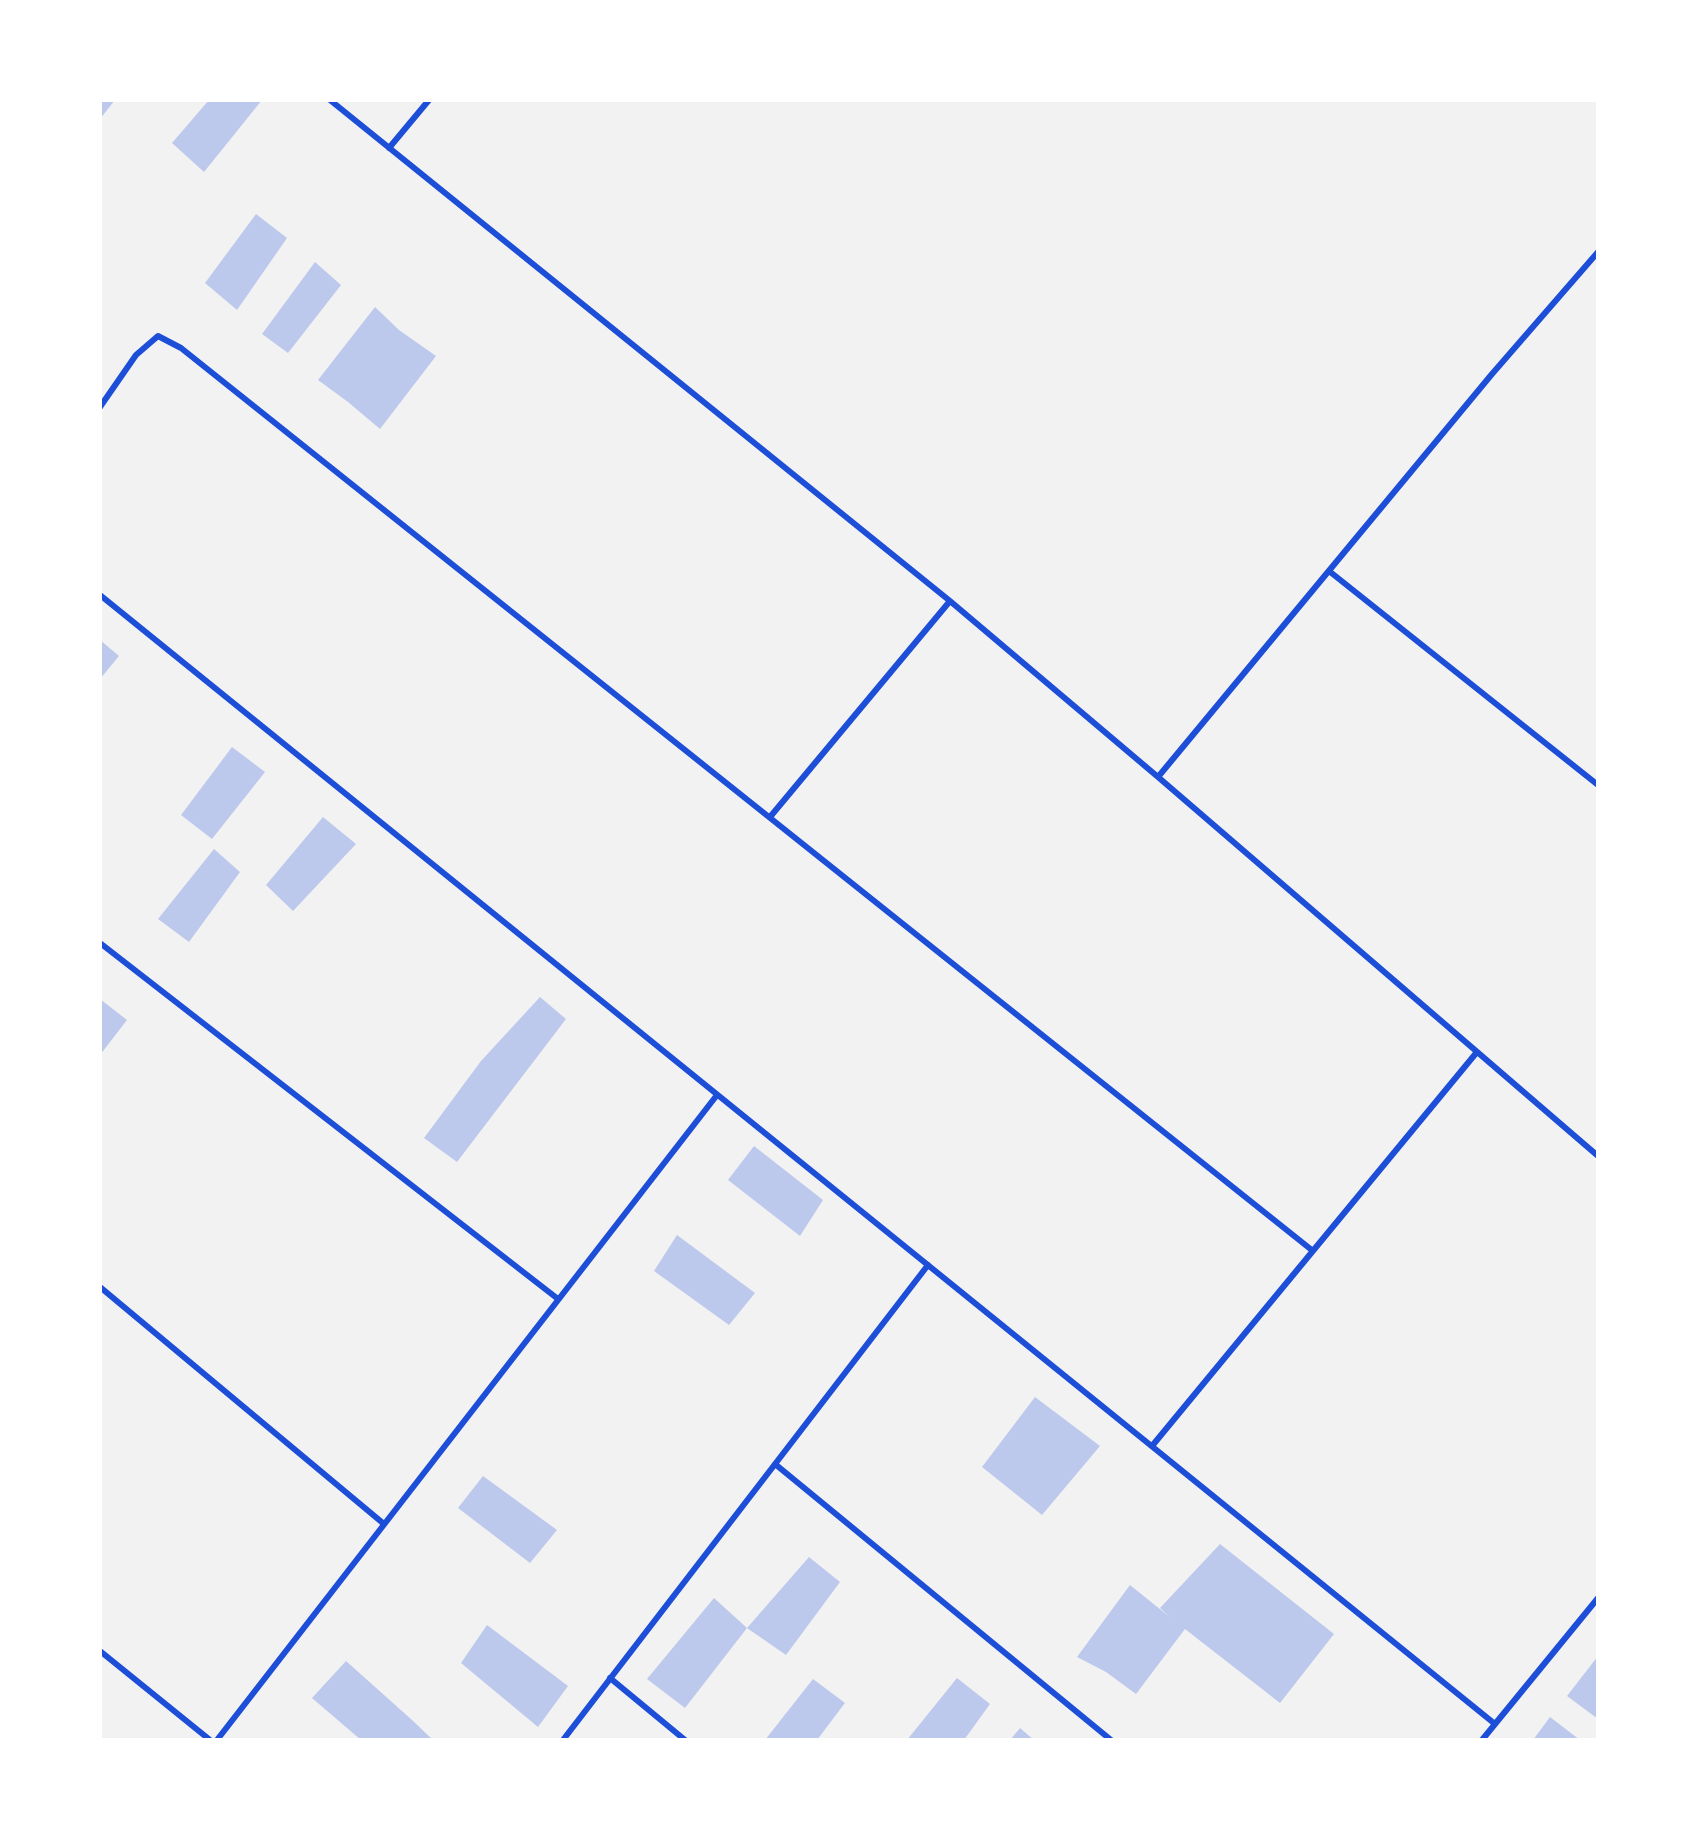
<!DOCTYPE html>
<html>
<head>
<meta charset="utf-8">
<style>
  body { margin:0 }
  #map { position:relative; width:1698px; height:1840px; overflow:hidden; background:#f2f2f2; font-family:Jost,sans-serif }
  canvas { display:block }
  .frame { position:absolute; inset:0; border:102px solid #fff; pointer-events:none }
</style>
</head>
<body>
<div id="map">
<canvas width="1698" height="1840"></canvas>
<div class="frame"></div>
</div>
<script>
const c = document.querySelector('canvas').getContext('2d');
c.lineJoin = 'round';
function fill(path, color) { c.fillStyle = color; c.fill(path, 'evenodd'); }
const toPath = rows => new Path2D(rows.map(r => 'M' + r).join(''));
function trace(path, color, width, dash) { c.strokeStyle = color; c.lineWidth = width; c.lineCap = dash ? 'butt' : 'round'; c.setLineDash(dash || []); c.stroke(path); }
const building = toPath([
  [100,100,115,100,100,119],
  [209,100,262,100,204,172,172,143],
  [256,214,287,238,237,310,205,283],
  [315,262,341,285,288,353,262,334],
  [375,307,399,330,436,356,380,429,348,402,318,380],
  [100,640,119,656,100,679],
  [232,747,265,772,212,839,181,815],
  [323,817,356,844,293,911,266,885],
  [214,849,240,872,189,942,158,919],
  [540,997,566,1019,457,1162,424,1138,481,1061],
  [100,999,127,1020,100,1055],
  [754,1146,823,1200,800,1236,728,1180],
  [677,1235,755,1293,729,1325,654,1271],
  [1035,1397,1100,1446,1042,1515,982,1467],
  [483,1476,557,1530,530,1563,458,1508],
  [1220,1544,1334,1634,1280,1703,1185,1629,1136,1694,1106,1672,1077,1657,1130,1585,1171,1618,1160,1608],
  [809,1557,840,1582,786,1655,747,1628],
  [714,1598,747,1628,685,1708,647,1679],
  [487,1625,568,1686,538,1727,461,1663],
  [1598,1656,1598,1719,1567,1696],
  [346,1661,412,1720,433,1740,361,1740,312,1698],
  [957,1678,990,1704,964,1740,907,1740],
  [813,1679,845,1703,817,1740,765,1740],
  [1550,1717,1580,1740,1533,1740],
  [1020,1728,1034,1740,1010,1740]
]);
const minor = toPath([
  [330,100,950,601,1158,777,1598,1156],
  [389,148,429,100],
  [100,407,136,355,158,336,181,348,1313,1251],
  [1329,571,1598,785],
  [100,595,1495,1724],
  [1158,777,1492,374,1598,252],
  [770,817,950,601],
  [100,943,558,1299],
  [100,1287,384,1524],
  [1152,1446,1477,1052],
  [775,1464,1111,1740],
  [100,1651,210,1740],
  [610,1678,685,1740],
  [217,1740,717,1095],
  [563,1740,928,1265],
  [1482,1740,1598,1598]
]);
fill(building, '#bdc9ec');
trace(minor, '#1d4ed8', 6);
</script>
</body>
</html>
